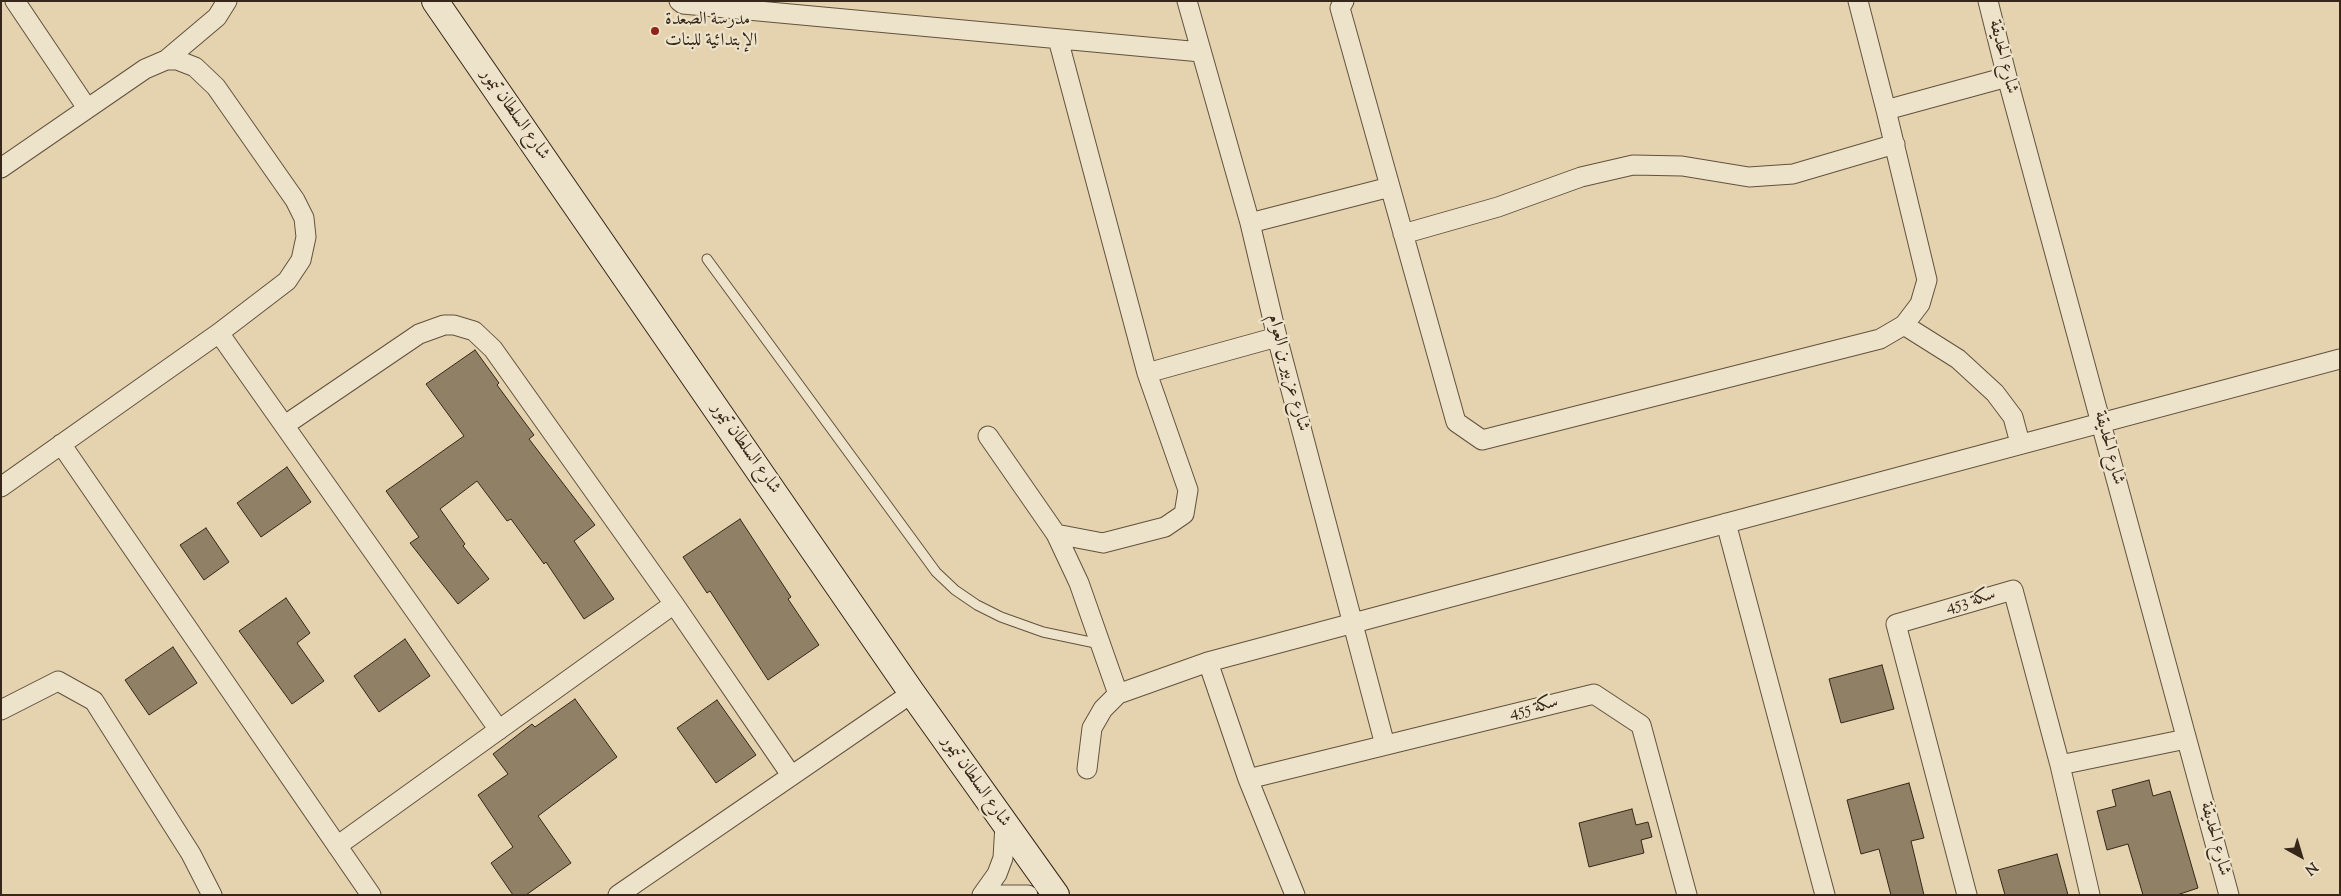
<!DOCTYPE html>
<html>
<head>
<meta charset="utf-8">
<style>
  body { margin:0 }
  #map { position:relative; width:2341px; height:896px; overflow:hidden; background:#e4d3ae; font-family:"Sorts Mill Goudy",serif }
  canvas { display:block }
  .frame { position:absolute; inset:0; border:2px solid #362719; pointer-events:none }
  .north { position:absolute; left:2276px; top:831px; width:50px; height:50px; -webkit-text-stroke:4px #ede2ca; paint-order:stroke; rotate:141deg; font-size:14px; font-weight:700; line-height:20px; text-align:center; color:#362719 }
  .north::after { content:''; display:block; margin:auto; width:18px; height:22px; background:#362719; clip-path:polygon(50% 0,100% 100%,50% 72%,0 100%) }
</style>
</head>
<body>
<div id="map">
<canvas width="2341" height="896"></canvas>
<div class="frame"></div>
<div class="north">N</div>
</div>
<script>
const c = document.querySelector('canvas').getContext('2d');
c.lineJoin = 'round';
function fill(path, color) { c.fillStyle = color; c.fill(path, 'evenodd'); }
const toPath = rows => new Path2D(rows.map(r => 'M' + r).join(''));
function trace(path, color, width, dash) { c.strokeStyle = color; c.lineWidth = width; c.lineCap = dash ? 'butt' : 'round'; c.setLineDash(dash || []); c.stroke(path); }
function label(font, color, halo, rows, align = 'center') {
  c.font = font + ' "Sorts Mill Goudy",Amiri,serif'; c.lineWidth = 4.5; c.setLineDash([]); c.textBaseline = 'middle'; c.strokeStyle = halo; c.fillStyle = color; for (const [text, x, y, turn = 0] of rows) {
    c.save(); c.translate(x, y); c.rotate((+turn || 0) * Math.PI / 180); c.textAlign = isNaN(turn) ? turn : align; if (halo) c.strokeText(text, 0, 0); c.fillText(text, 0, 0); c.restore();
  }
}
const building = toPath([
  [475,350,499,383,497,385,534,435,529,439,595,525,574,541,614,599,584,619,546,562,544,564,511,519,507,521,477,481,440,509,465,544,463,546,489,579,458,604,410,543,419,537,386,491,464,436,426,384,475,350],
  [287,467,311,502,261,537,237,503,287,467],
  [740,519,791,597,788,599,819,645,768,680,710,591,707,593,683,557,740,519],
  [206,528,229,562,204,580,180,545,206,528],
  [286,598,310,633,297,643,324,681,292,704,239,631,286,598],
  [405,639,430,676,379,712,354,676,405,639],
  [173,647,197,683,149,715,125,680,173,647],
  [1882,665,1894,709,1841,723,1829,679,1882,665],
  [575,699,617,757,538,816,571,863,526,895,513,895,491,863,513,847,478,795,508,774,493,754,532,724,535,727,575,699],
  [717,700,756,755,716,783,677,728,717,700],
  [2149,780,2153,796,2170,791,2198,888,2177,895,2143,895,2128,844,2107,850,2097,811,2116,806,2112,790,2149,780],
  [1909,783,1924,838,1911,841,1924,895,1891,895,1879,849,1861,854,1847,800,1909,783],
  [1632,809,1636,825,1648,822,1652,837,1641,840,1644,853,1589,867,1579,823,1632,809],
  [2057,854,2068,895,2005,895,1998,870,2057,854]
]);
const service = toPath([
  [707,259,936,572,955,590,977,605,1001,617,1043,632,1100,644]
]);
const minor = toPath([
  [15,1,87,108],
  [679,1,683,4,1201,52],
  [1187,1,1250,223,1277,337,1385,745],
  [1344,1,1340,8,1456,422,1482,440,1880,339,1904,325,1920,304,1927,280,1886,110,1858,1],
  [1988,1,2007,77,2229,895],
  [166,60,217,17,227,1],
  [1886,110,2007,77],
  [1,168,145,69,166,60,177,60,195,67,216,87,295,200,304,218,306,237,301,260,287,281,219,333,1,487],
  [1250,223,1390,187],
  [1403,234,1498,207,1581,177,1633,165,1682,166,1749,177,1793,174,1895,144],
  [1904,325,1958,359,1995,393,2013,417,2020,443],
  [219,333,499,730],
  [1147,373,1277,337],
  [285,425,419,334,444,325,454,325,474,331,493,349,674,604,791,775],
  [988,436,1056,534,1103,543,1165,527,1184,514,1188,490,1147,373,1058,39],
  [61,444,371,895],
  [1726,523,1825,895],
  [1056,534,1079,583,1118,694],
  [1208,662,1248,779,1295,895],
  [1,710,58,681,94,701,191,854,212,895],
  [2060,765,2186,739],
  [1087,769,1092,728,1103,709,1118,694,1208,662,2340,359],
  [1248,779,1594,694,1641,725,1687,895],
  [337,846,674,604],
  [618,895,912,693],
  [982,895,997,874,1003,858,1005,824],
  [997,895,1028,895],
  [1967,895,1896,624,2013,590,2060,765,2090,895]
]);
const secondary = toPath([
  [435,1,912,693,1056,895]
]);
const markers = [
  [655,31,5,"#8f2418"]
];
const poiNames = [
  ["مدرسة الصعدة",665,21],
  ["الإبتدائية للبنات",665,42]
];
const streetNames = [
  ["شارع الحديقة",2002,57,76],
  ["شارع السلطان تيمور",514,115,55],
  ["شارع عزبير بن العوام",1287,373,75],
  ["شارع الحديقة",2108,448,75],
  ["شارع السلطان تيمور",745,449,55],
  ["سكة 453",1971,602,-16],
  ["سكة 455",1534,709,-14],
  ["شارع السلطان تيمور",975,782,55],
  ["شارع الحديقة",2214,839,75]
];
fill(building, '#908066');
trace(building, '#362719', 1);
trace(service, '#62523e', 11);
trace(minor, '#62523e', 21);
trace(secondary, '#362719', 28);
trace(service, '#ede2ca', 9);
trace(minor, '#ede2ca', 19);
trace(secondary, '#ede2ca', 26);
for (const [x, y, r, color] of markers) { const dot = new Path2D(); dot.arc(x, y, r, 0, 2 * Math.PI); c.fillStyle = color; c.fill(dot); trace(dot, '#ede2ca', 2); }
label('18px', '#362719', '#ede2ca', poiNames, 'left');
label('18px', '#362719', '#ede2ca', streetNames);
</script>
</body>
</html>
